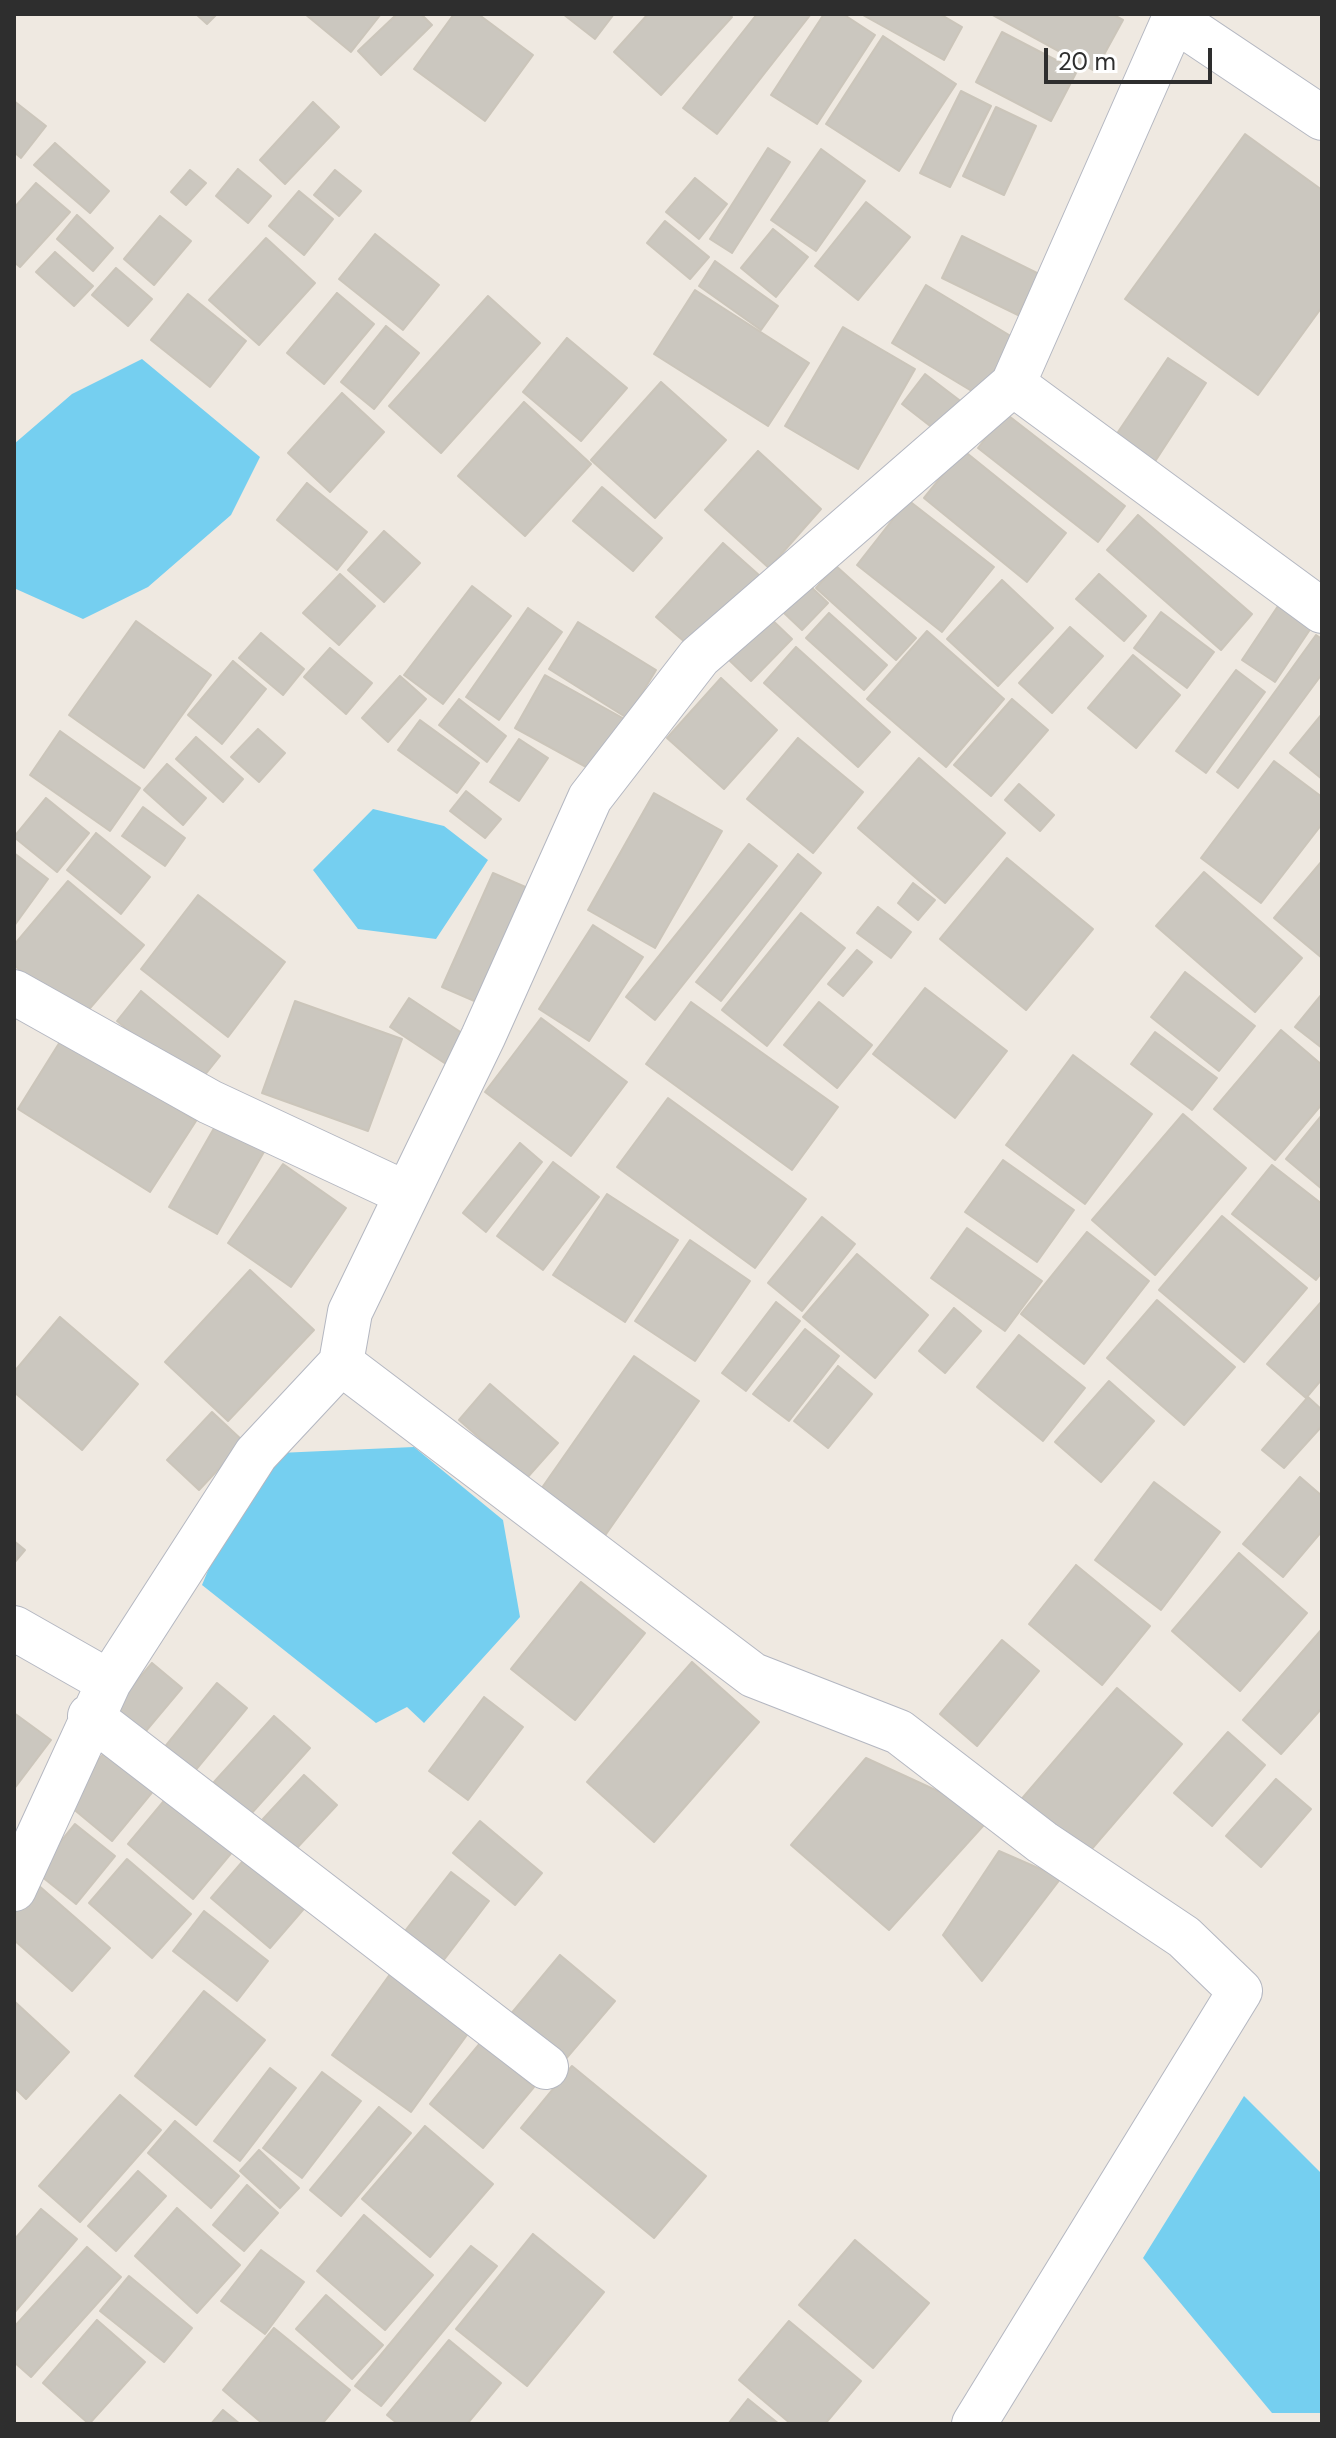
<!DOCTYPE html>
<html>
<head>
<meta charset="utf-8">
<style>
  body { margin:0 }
  #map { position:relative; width:1336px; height:2438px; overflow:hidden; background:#efe9e1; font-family:"DM Sans",sans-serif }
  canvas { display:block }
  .frame { position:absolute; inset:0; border:16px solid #2e2e2e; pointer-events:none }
  .scale { position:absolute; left:1044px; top:48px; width:168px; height:36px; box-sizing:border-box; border:4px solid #2e2e2e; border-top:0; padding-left:10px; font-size:24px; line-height:28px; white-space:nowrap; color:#2e2e2e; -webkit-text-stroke:6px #fff; paint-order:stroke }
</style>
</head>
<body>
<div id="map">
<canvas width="1336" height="2438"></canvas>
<div class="frame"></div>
<div class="scale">20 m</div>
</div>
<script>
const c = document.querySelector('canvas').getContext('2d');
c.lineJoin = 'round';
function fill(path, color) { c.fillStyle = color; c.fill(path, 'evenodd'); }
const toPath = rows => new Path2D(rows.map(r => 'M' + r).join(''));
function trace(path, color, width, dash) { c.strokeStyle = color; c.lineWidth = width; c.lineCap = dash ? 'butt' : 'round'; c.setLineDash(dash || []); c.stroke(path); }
const water = toPath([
  [142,359,260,457,231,515,148,587,83,619,16,589,14,583,14,444,72,394],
  [373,809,444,826,488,860,436,939,358,929,313,870],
  [414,1447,503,1520,520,1617,424,1723,407,1707,376,1723,202,1585,256,1454],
  [1244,2096,1322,2174,1322,2413,1272,2413,1143,2258]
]);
const building = toPath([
  [196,14,217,14,207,24,196,14],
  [305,14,381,14,351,52,305,14],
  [397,14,421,14,432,25,381,75,358,51,397,14],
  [454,14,478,14,533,55,485,121,414,69,454,14],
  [563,14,614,14,595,39,563,14],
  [648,14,728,14,732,17,661,95,614,52,648,14],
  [757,14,811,14,717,134,683,108,757,14],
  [824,14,843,14,875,35,817,124,771,95,824,14],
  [861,14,940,14,962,27,944,60,861,14],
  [991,14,1112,14,1123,20,1095,71,991,14],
  [1002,32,1077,71,1051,121,976,82,1002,32],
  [883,36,956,84,899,171,826,124,883,36],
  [961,91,991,106,950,187,920,173,961,91],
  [14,101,46,126,21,158,14,152,14,101],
  [313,102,339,127,285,184,260,160,313,102],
  [996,107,1036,126,1004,195,963,176,996,107],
  [1245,134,1322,190,1322,307,1258,395,1125,299,1245,134],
  [55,143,109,191,90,213,34,165,55,143],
  [768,148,790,162,732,253,710,239,768,148],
  [821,149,865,181,816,251,771,220,821,149],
  [238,169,271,196,248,223,216,196,238,169],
  [190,170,206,183,186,205,171,192,190,170],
  [335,170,361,191,339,216,314,195,335,170],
  [695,178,727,204,699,239,666,212,695,178],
  [36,183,70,212,20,267,14,262,14,208,36,183],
  [299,191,333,219,304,255,269,226,299,191],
  [866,202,910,237,858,300,815,266,866,202],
  [77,215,113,248,93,271,57,239,77,215],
  [160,216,191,241,154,285,124,259,160,216],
  [665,221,709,257,690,279,647,243,665,221],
  [773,229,808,257,776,297,741,268,773,229],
  [375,234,439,285,403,330,339,279,375,234],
  [962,236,1039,274,1018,315,942,278,962,236],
  [266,238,315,283,259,345,209,300,266,238],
  [55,252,93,286,74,306,36,272,55,252],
  [715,261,778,306,761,330,699,286,715,261],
  [116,268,152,299,128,326,92,295,116,268],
  [926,285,1014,338,980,396,892,343,926,285],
  [695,290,809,363,768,426,654,354,695,290],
  [337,293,374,324,324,384,287,353,337,293],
  [188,294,246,341,210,387,151,340,188,294],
  [488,296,540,343,441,453,389,406,488,296],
  [386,326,419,353,374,409,341,382,386,326],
  [843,327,915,369,858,469,785,426,843,327],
  [567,338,627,388,581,441,523,392,567,338],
  [1168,358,1206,383,1154,463,1114,438,1168,358],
  [925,374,967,406,943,436,902,404,925,374],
  [661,382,726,440,655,518,591,460,661,382],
  [342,393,384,432,330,492,288,453,342,393],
  [524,402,591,464,525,536,458,476,524,402],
  [1005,413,1125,506,1098,542,978,448,1005,413],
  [963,450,1066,533,1027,582,924,498,963,450],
  [758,451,821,509,769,568,705,510,758,451],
  [307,483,367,532,337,570,277,520,307,483],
  [602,487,662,538,633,571,573,521,602,487],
  [908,500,994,567,942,632,857,565,908,500],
  [1138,515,1252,614,1221,650,1107,550,1138,515],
  [384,531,420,563,384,602,348,570,384,531],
  [723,543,760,576,694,650,656,617,723,543],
  [836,566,916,638,896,660,816,588,836,566],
  [340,574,375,606,339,645,303,613,340,574],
  [1099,574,1146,616,1124,641,1076,599,1099,574],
  [1002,580,1053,628,998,686,947,639,1002,580],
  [809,585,828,603,802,630,783,612,809,585],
  [472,586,511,616,443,704,404,675,472,586],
  [1278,606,1311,628,1275,682,1242,660,1278,606],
  [528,608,562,632,499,720,466,697,528,608],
  [1161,612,1214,652,1187,688,1134,648,1161,612],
  [829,613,887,665,864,690,806,638,829,613],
  [768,616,792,639,751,681,728,659,768,616],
  [136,621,211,675,144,768,69,715,136,621],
  [578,622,656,670,627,718,549,669,578,622],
  [1070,627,1103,656,1052,713,1019,683,1070,627],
  [927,631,1004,699,946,767,867,699,927,631],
  [261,633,304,669,283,695,239,658,261,633],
  [1316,635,1322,639,1322,674,1238,788,1217,772,1316,635],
  [796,647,890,732,858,767,764,683,796,647],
  [330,648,372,683,346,714,304,677,330,648],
  [1133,655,1180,695,1136,748,1088,708,1133,655],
  [233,661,266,689,222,744,188,715,233,661],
  [1236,670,1265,692,1206,773,1176,751,1236,670],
  [545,675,628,721,599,774,515,728,545,675],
  [400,676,426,699,388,742,362,718,400,676],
  [721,678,777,730,724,789,667,738,721,678],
  [459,699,506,736,487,762,439,725,459,699],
  [1012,699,1048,730,991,796,954,765,1012,699],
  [1322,714,1322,779,1290,753,1322,714],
  [420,720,479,763,457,793,398,750,420,720],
  [258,729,285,753,259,782,231,757,258,729],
  [60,731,140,788,110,831,30,775,60,731],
  [196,737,243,779,223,802,176,759,196,737],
  [798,738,863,792,813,853,747,799,798,738],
  [519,739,548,758,519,801,490,782,519,739],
  [919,758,1005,833,945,903,858,828,919,758],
  [1274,761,1322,797,1322,824,1261,903,1201,858,1274,761],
  [167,764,206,798,183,825,144,790,167,764],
  [1019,784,1054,815,1040,831,1005,800,1019,784],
  [466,791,501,819,485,838,450,811,466,791],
  [654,793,722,831,655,948,588,910,654,793],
  [46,798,89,833,57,872,14,837,46,798],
  [143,807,185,838,165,866,122,836,143,807],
  [96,833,150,877,121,914,67,870,96,833],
  [749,844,777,866,655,1020,626,997,749,844],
  [14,853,48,879,14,926,14,853],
  [798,854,821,873,721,1001,696,982,798,854],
  [1007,858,1093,929,1026,1010,940,939,1007,858],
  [1322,861,1322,958,1274,918,1322,861],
  [1204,872,1302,958,1255,1012,1156,926,1204,872],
  [493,873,537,892,486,1006,442,987,493,873],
  [68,881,144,945,79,1021,14,965,14,945,68,881],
  [913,883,935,900,918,920,898,903,913,883],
  [198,895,285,962,228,1037,141,969,198,895],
  [878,907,911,932,891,958,857,933,878,907],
  [801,913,845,948,767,1046,722,1010,801,913],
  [593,925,643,957,589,1041,539,1009,593,925],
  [857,950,872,962,843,996,828,984,857,950],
  [1185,972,1255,1026,1219,1071,1151,1017,1185,972],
  [925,988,1007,1051,955,1118,873,1054,925,988],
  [141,991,220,1056,196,1086,117,1021,141,991],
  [1322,994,1322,1048,1295,1027,1322,994],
  [409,998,471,1039,452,1068,390,1027,409,998],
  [295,1001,402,1039,368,1131,262,1093,295,1001],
  [691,1002,838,1107,792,1170,646,1064,691,1002],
  [819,1002,872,1045,837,1088,784,1045,819,1002],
  [541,1018,627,1082,571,1156,485,1092,541,1018],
  [1281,1030,1322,1065,1322,1104,1275,1160,1214,1109,1281,1030],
  [1155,1032,1217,1078,1192,1110,1131,1064,1155,1032],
  [63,1037,196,1121,150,1192,18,1109,63,1037],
  [1073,1055,1152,1114,1085,1204,1006,1145,1073,1055],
  [668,1098,806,1199,755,1268,617,1167,668,1098],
  [1183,1114,1246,1168,1155,1275,1092,1220,1183,1114],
  [1322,1115,1322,1189,1286,1159,1322,1115],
  [217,1123,265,1150,217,1234,169,1207,217,1123],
  [520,1143,542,1162,486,1232,463,1213,520,1143],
  [1003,1160,1074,1210,1037,1262,965,1212,1003,1160],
  [553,1162,599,1197,543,1270,497,1236,553,1162],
  [283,1164,346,1208,291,1287,228,1243,283,1164],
  [1272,1165,1322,1204,1322,1272,1316,1280,1232,1214,1272,1165],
  [607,1194,678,1240,625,1322,553,1275,607,1194],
  [1222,1216,1307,1288,1244,1362,1159,1290,1222,1216],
  [822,1217,855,1244,802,1311,768,1283,822,1217],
  [967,1228,1042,1281,1005,1331,931,1278,967,1228],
  [1087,1232,1149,1281,1084,1364,1021,1314,1087,1232],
  [690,1240,750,1281,695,1361,635,1321,690,1240],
  [857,1254,928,1315,875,1378,803,1317,857,1254],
  [250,1270,314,1330,228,1421,165,1362,250,1270],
  [1157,1300,1235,1367,1184,1425,1107,1358,1157,1300],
  [1322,1301,1322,1379,1306,1398,1267,1364,1322,1301],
  [776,1302,800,1321,746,1391,722,1373,776,1302],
  [954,1308,981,1331,945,1373,919,1351,954,1308],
  [60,1317,138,1384,82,1450,14,1392,14,1372,60,1317],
  [805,1329,839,1356,789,1421,753,1394,805,1329],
  [1019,1335,1085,1388,1043,1441,977,1387,1019,1335],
  [634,1356,699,1401,604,1537,539,1492,634,1356],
  [838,1366,872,1394,828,1448,794,1421,838,1366],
  [1109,1381,1154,1421,1101,1482,1055,1442,1109,1381],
  [490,1384,558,1443,526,1479,459,1420,490,1384],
  [1308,1397,1322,1410,1322,1426,1284,1468,1262,1450,1308,1397],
  [212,1412,244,1442,199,1490,167,1460,212,1412],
  [1300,1477,1322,1496,1322,1531,1283,1577,1243,1544,1300,1477],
  [1154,1482,1220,1532,1161,1610,1095,1560,1154,1482],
  [14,1541,25,1550,14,1563,14,1541],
  [1239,1553,1307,1613,1240,1691,1172,1631,1239,1553],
  [1076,1565,1150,1626,1102,1685,1029,1624,1076,1565],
  [581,1582,645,1633,575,1720,511,1669,581,1582],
  [1322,1629,1322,1708,1281,1754,1243,1720,1322,1629],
  [1002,1640,1039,1671,977,1746,940,1714,1002,1640],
  [692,1662,759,1722,654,1842,587,1782,692,1662],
  [152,1663,182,1688,135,1744,105,1718,152,1663],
  [217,1683,247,1708,189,1778,159,1754,217,1683],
  [1117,1688,1182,1744,1084,1858,1019,1802,1117,1688],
  [484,1697,523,1727,468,1800,429,1771,484,1697],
  [14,1713,51,1740,14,1789,14,1713],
  [274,1716,310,1748,250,1815,214,1782,274,1716],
  [1228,1732,1265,1765,1212,1826,1174,1793,1228,1732],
  [111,1744,159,1784,112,1841,65,1802,111,1744],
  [866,1758,992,1816,889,1930,791,1845,866,1758],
  [304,1775,337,1805,295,1850,263,1819,304,1775],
  [1276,1779,1311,1809,1261,1867,1226,1836,1276,1779],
  [168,1796,233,1851,193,1899,128,1844,168,1796],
  [480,1821,542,1873,515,1905,453,1853,480,1821],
  [75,1824,115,1856,76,1904,36,1872,75,1824],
  [999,1851,1061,1878,982,1981,943,1935,999,1851],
  [249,1854,308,1904,270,1948,211,1898,249,1854],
  [127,1859,191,1914,152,1958,89,1903,127,1859],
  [451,1872,489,1901,443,1961,405,1931,451,1872],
  [38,1885,110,1948,72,1991,14,1940,14,1913,38,1885],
  [204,1911,268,1961,237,2001,173,1951,204,1911],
  [560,1955,615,2001,564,2061,510,2015,560,1955],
  [393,1970,472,2028,411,2112,332,2055,393,1970],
  [204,1991,265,2040,196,2125,135,2076,204,1991],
  [14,2001,69,2052,26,2099,14,2087,14,2001],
  [481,2042,534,2087,483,2148,430,2104,481,2042],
  [572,2066,706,2176,654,2238,521,2128,572,2066],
  [270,2068,296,2088,240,2161,214,2141,270,2068],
  [322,2072,361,2101,302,2178,263,2148,322,2072],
  [120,2095,161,2130,80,2222,39,2186,120,2095],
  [379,2107,411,2133,341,2216,310,2190,379,2107],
  [175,2121,239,2176,211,2208,148,2153,175,2121],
  [425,2126,493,2184,430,2257,362,2199,425,2126],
  [259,2150,299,2188,280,2208,240,2171,259,2150],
  [138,2171,166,2196,116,2251,88,2226,138,2171],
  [247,2185,278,2213,244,2251,213,2225,247,2185],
  [177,2208,240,2265,197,2313,135,2256,177,2208],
  [41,2209,77,2239,14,2313,14,2240,41,2209],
  [364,2215,433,2275,385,2330,317,2271,364,2215],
  [533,2234,604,2292,527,2386,456,2329,533,2234],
  [855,2240,929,2303,873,2368,799,2305,855,2240],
  [471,2246,497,2266,381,2406,355,2386,471,2246],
  [87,2247,121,2277,31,2377,14,2362,14,2327,87,2247],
  [261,2250,304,2282,265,2334,221,2301,261,2250],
  [129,2276,192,2328,164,2362,100,2311,129,2276],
  [326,2295,383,2345,352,2379,296,2329,326,2295],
  [97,2320,145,2362,89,2424,43,2383,97,2320],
  [789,2321,861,2381,825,2424,791,2424,739,2380,789,2321],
  [274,2328,350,2390,322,2424,263,2424,223,2390,274,2328],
  [449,2340,501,2383,467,2424,398,2424,387,2415,449,2340],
  [748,2399,779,2424,728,2424,748,2399],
  [223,2410,240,2424,211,2424,223,2410]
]);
const minor = toPath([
  [1013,384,1322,611],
  [14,992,210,1102,407,1194],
  [341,1363,753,1675,899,1732,1042,1842,1184,1937,1240,1991,974,2424],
  [14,1628,109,1682],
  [90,1716,546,2067],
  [14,1889,109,1682,256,1454,341,1363,350,1312,483,1037,590,798,699,657,1013,384,1174,19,1322,118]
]);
fill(water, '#75cff0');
fill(building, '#cbc7bf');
trace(building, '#cbc5ba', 2);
trace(minor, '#b4b7c1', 46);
trace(minor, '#fff', 44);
</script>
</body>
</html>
